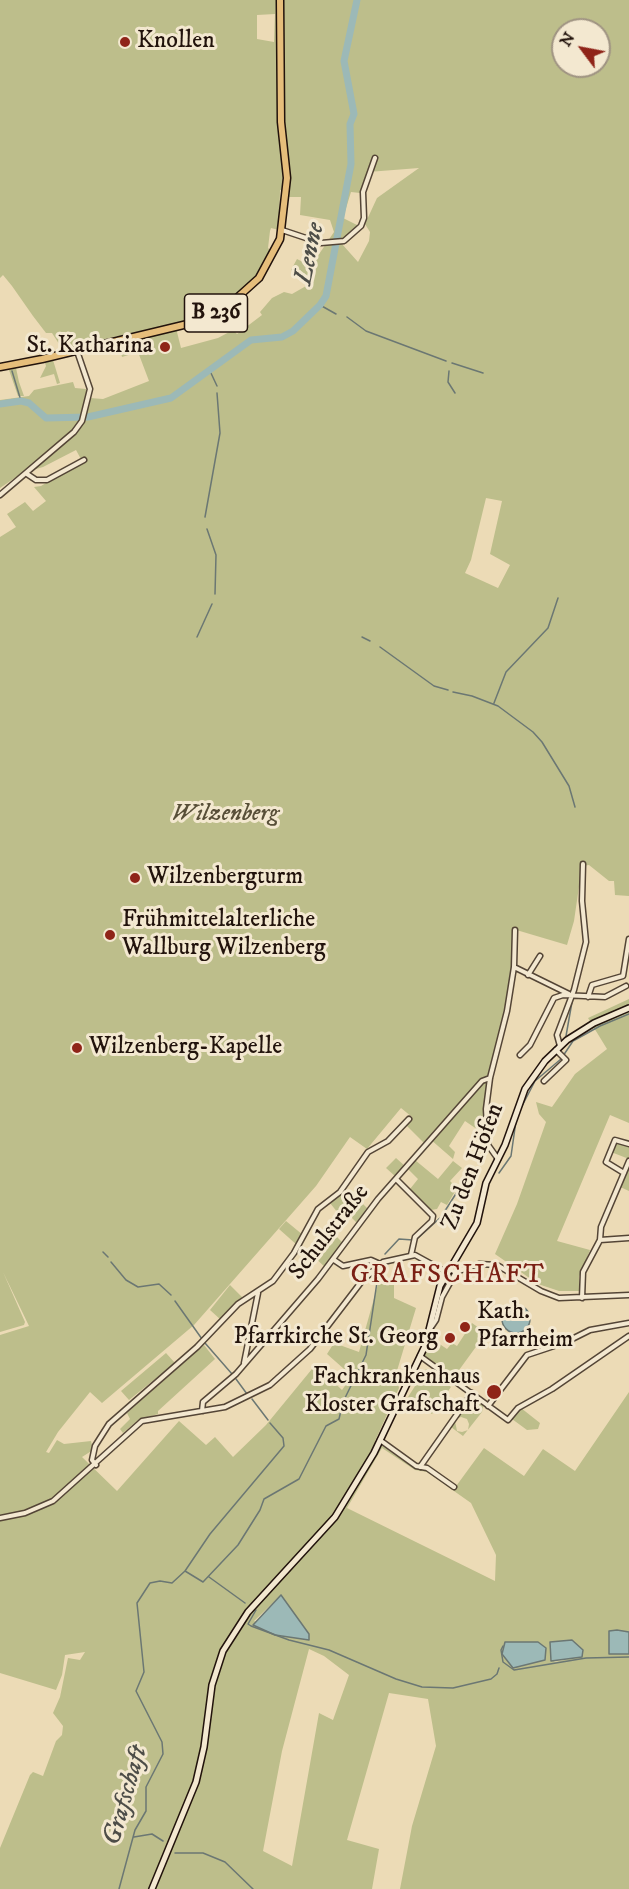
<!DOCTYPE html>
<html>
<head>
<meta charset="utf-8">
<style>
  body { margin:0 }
  #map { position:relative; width:629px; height:1889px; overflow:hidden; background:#ecdbb6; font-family:"IM FELL DW Pica",serif }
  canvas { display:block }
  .north { position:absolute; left:551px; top:18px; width:60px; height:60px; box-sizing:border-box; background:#f3e8d0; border:2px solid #9f9382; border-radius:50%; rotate:302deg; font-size:16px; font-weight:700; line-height:24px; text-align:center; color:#22130c }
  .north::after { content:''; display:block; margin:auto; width:21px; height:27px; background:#8f2418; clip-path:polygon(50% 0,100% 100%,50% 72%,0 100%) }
</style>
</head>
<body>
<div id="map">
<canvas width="629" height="1889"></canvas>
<div class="north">N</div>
</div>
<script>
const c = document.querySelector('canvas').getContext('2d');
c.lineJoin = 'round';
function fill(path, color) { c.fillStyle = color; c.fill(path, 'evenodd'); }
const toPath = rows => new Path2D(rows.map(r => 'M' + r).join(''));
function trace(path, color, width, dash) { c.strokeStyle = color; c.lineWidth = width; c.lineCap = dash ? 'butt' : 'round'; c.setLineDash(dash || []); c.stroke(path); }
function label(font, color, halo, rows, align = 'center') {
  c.font = font + ' "IM FELL DW Pica",serif'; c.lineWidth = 6; c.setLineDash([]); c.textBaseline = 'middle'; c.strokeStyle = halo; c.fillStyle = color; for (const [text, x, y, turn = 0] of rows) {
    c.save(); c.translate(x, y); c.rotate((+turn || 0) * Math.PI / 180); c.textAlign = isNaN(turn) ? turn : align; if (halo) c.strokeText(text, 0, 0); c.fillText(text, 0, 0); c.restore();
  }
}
const green = toPath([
  [0,0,629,0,629,896,615,895,614,881,609,881,589,865,582,866,574,921,567,945,513,929,512,967,503,1017,487,1078,484,1134,465,1121,449,1146,455,1152,453,1159,430,1139,425,1144,406,1125,412,1117,401,1108,367,1149,350,1137,316,1186,194,1325,102,1403,90,1392,58,1432,46,1452,49,1453,57,1440,64,1444,91,1441,93,1450,82,1457,117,1491,179,1421,206,1445,215,1437,233,1457,266,1425,312,1369,315,1370,318,1367,342,1390,352,1376,327,1354,334,1343,359,1352,380,1277,394,1284,394,1298,416,1308,396,1374,399,1388,375,1441,416,1469,427,1470,454,1489,484,1448,524,1476,543,1449,575,1471,629,1392,629,1632,609,1632,609,1654,629,1654,629,1889,400,1889,412,1826,436,1746,428,1699,389,1693,347,1840,379,1849,372,1889,0,1889,0,1848,30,1775,33,1772,43,1776,56,1741,62,1735,63,1726,53,1713,60,1697,68,1658,80,1660,85,1652,65,1655,62,1675,56,1690,0,1673,0,1335,29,1326,3,1272,25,1322,24,1325,0,1332,0,537,16,527,7,514,25,502,33,511,46,501,34,487,41,486,82,461,76,450,43,467,22,473,0,488,0,400,29,396,34,390,73,382,75,388,86,389,90,398,103,399,149,381,138,352,122,357,117,336,63,350,52,333,46,333,33,316,12,286,3,275,0,278],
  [275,14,274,42,257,39,257,15],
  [563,30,599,30,599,66,563,66],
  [419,168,377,198,365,224,370,232,369,241,358,262,342,244,335,245,359,226,343,218,351,192,360,193,368,172],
  [280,190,287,191,286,197,301,197,300,215,330,220,334,232,311,266,297,259,291,270,307,283,306,286,292,294,284,292,272,298,260,312,262,315,237,334,233,330,218,338,181,348,177,332,179,324,220,307,249,284,265,264,272,252,268,248,270,231,271,228,279,230],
  [486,498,502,501,490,554,510,565,498,588,465,573,471,560],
  [382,1448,415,1470,427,1472,471,1503,496,1555,495,1581,347,1508],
  [281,1595,309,1634,307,1640,254,1621],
  [505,1642,538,1642,546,1648,545,1660,512,1667,503,1654],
  [573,1642,578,1647,569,1659,554,1662],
  [309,1649,324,1656,349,1675,333,1720,319,1713,292,1866,263,1851,282,1751],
  [53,360,60,383,57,384,54,374,40,378,46,366,45,363],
  [16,368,19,382,24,396,18,396,9,370],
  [629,999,629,1123,610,1115,557,1241,590,1250,579,1277,579,1291,559,1291,538,1284,495,1254,517,1204,546,1122,539,1114,536,1102,552,1107,575,1074,607,1049,588,1018],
  [618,1141,629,1146,629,1191,618,1186,629,1159,611,1152],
  [396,1158,406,1167,396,1177,386,1168],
  [415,1160,438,1179,453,1161,462,1168,450,1181,457,1188,447,1205,441,1202,437,1209,431,1210,410,1189,418,1179,408,1169],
  [353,1194,368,1209,357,1223,347,1213,342,1218,330,1203,338,1196],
  [286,1221,303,1235,297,1245,279,1229],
  [332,1232,343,1243,326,1268,313,1256],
  [230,1285,243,1298,221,1320,210,1310],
  [472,1323,486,1333,454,1377,424,1357,428,1349,438,1343,447,1349,452,1343,457,1346],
  [204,1345,215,1359,158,1411,158,1414,138,1420,123,1433,120,1429,130,1419,127,1413],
  [166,1353,175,1363,129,1400,121,1391],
  [426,1369,451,1387,432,1414,408,1397],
  [473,1397,484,1404,482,1412,463,1436,451,1427,455,1421,457,1431,462,1432,468,1430,469,1424,467,1419,461,1417,456,1419],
  [521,1408,540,1423,538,1429,527,1430,512,1419]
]);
const water = toPath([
  '502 1319a14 14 0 1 1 28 0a14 14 0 1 1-28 0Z',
  [281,1595,309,1634,309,1640,275,1635,253,1625,281,1595],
  [617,1630,629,1632,629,1654,609,1654,609,1631,617,1630],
  [572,1640,583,1650,582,1657,551,1661,550,1642,572,1640],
  [505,1642,538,1642,546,1648,545,1660,513,1668,502,1654,505,1642]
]);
const stream = toPath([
  [320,305,336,314],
  [347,317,366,331,446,361],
  [452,363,483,373],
  [12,371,21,401],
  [210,371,217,386],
  [449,371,448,382,455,393],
  [205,517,220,433,217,393],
  [207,529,216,555,215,594],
  [197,637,212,604],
  [362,637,370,641],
  [380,647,434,686,448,690],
  [453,692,472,696,498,706,533,732,542,742,569,786,575,807],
  [494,703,506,672,548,628,558,598],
  [566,1036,572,1002],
  [521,1108,535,1081,561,1059,573,1041,600,1026,629,1014],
  [499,1173,511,1156,516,1121],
  [417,1239,441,1217,459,1189],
  [103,1252,108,1257],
  [385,1254,399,1239,413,1240],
  [111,1262,126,1280,138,1287,159,1284,171,1295],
  [175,1301,202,1339],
  [205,1343,232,1374],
  [236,1379,247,1394],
  [252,1399,268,1420],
  [185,1571,210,1534,284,1446,283,1438,270,1423],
  [209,1577,245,1603],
  [256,1610,248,1624,251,1626,289,1640,329,1650,396,1679,422,1687,453,1688,491,1679,497,1674,499,1668],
  [503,1646,501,1650,503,1662,514,1670,586,1658,629,1657],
  [134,1837,152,1834,163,1841],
  [175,1853,203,1853,225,1862,253,1889],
  [119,1889,135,1830,146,1811,146,1787,163,1754,162,1742,136,1691,144,1672,137,1603,150,1583,160,1581,172,1583,185,1571,203,1582,238,1545,260,1510,264,1499,299,1479,326,1426,339,1419,343,1402,366,1355,379,1269]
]);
const river = toPath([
  [0,404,21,401,29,403,46,418,88,417,171,398,251,340,282,337,293,331,320,305,326,296,351,164,350,124,354,114,344,61,357,0]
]);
const street = toPath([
  [282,230,321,243,344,241,361,226,364,218,363,192,375,158],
  [27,474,36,480,47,480,84,460],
  [0,495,74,432,82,421,90,389,77,351],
  [514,967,569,994],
  [528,975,540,956],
  [588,997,592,985,623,976,629,939],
  [560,1046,557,1035,574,990,586,942,582,901,583,864],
  [520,1055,530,1045,554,998,563,995,605,997,626,986],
  [544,1081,566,1060,556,1050],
  [498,1159,488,1145,486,1109,490,1078,507,1011,514,967,515,930],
  [624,1173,606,1162,615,1140,629,1144],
  [396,1179,433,1216,432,1221,415,1237,411,1255],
  [600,1240,629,1238],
  [334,1260,343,1266,371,1260,380,1264],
  [448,1269,456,1272,479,1264,497,1265,541,1291,559,1298,629,1295],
  [582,1298,583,1272,600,1240,601,1227,629,1161],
  [430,1329,436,1320,442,1297,456,1272],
  [420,1356,508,1420,518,1408,552,1389,629,1336],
  [244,1363,258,1293],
  [488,1406,527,1355,566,1342,590,1330,629,1323],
  [202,1411,203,1402,236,1374,318,1279,378,1199,482,1081,490,1078],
  [380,1440,416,1466,427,1468,454,1487],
  [96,1465,92,1460,95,1446,109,1424,197,1347,238,1304,273,1281,294,1253,318,1209,340,1192,368,1152,388,1141,409,1119],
  [420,1467,472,1393],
  [0,1518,25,1513,53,1501,142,1421,225,1407,270,1385,310,1349,362,1281,383,1262,415,1255,446,1272]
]);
const secondary = toPath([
  [152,1889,196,1782,204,1747,212,1685,223,1651,248,1612,335,1517,374,1453,425,1346,440,1286,477,1223,486,1183,505,1145,525,1089,545,1061,567,1040,594,1023,629,1008]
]);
const primary = toPath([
  [0,367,42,359,200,321,229,305,259,278,280,239,287,178,281,122,280,0]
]);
const markers = [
  [125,42,6,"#8f2418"],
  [165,347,6,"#8f2418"],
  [135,878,6,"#8f2418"],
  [110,935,6,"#8f2418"],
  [77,1048,6,"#8f2418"],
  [465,1327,6,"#8f2418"],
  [450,1338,6,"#8f2418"],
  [494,1392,8,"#8f2418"]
];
const shields = [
  [216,313,63]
];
const shieldNames = [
  ["B 236",216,313]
];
const poiNames = [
  ["Knollen",137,42],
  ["St. Katharina",153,347,"right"],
  ["Wilzenbergturm",147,878],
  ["Frühmittelalterliche",122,921],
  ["Wallburg Wilzenberg",122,949],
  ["Wilzenberg-Kapelle",89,1048],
  ["Kath.",477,1313],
  ["Pfarrheim",477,1341],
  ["Pfarrkirche St. Georg",438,1338,"right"],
  ["Fachkrankenhaus",480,1378,"right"],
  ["Kloster Grafschaft",480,1406,"right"]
];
const parkNames = [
  ["Wilzenberg",225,815]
];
const streetNames = [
  ["Zu den Höfen",474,1167,-69],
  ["Schulstraße",330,1233,-52]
];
const waterNames = [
  ["Lenne",311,254,-78],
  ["Grafschaft",127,1796,-74]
];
const quarterNames = [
  ["GRAFSCHAFT",448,1276]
];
fill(green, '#bdbe8b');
fill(water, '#9cb9b7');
trace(water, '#6b7773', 1.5);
trace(stream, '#6b7773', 1.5);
trace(river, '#9cb9b7', 7);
trace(street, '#544536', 7);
trace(secondary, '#22130c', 8);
trace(primary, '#22130c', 9);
trace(street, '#f3e8d0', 4);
trace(secondary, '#f3e8d0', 5);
trace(primary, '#e6be7b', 6);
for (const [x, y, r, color] of markers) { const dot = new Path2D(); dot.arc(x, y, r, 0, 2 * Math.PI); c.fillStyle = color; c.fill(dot); trace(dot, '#f3e8d0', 2); }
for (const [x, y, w] of shields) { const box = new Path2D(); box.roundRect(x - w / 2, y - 19, w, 38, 4.5); c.fillStyle = '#f3e8d0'; c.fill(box); trace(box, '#22130c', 1.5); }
label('bold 22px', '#22130c', null, shieldNames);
label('24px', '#22130c', '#f3e8d0', poiNames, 'left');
label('italic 24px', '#584f38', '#f3e8d0', parkNames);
label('24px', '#22130c', '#f3e8d0', streetNames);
label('italic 26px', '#4d4d48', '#f3e8d0', waterNames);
c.letterSpacing = '1.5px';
label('27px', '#7a1f14', '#f3e8d0', quarterNames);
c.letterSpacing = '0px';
</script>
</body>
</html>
